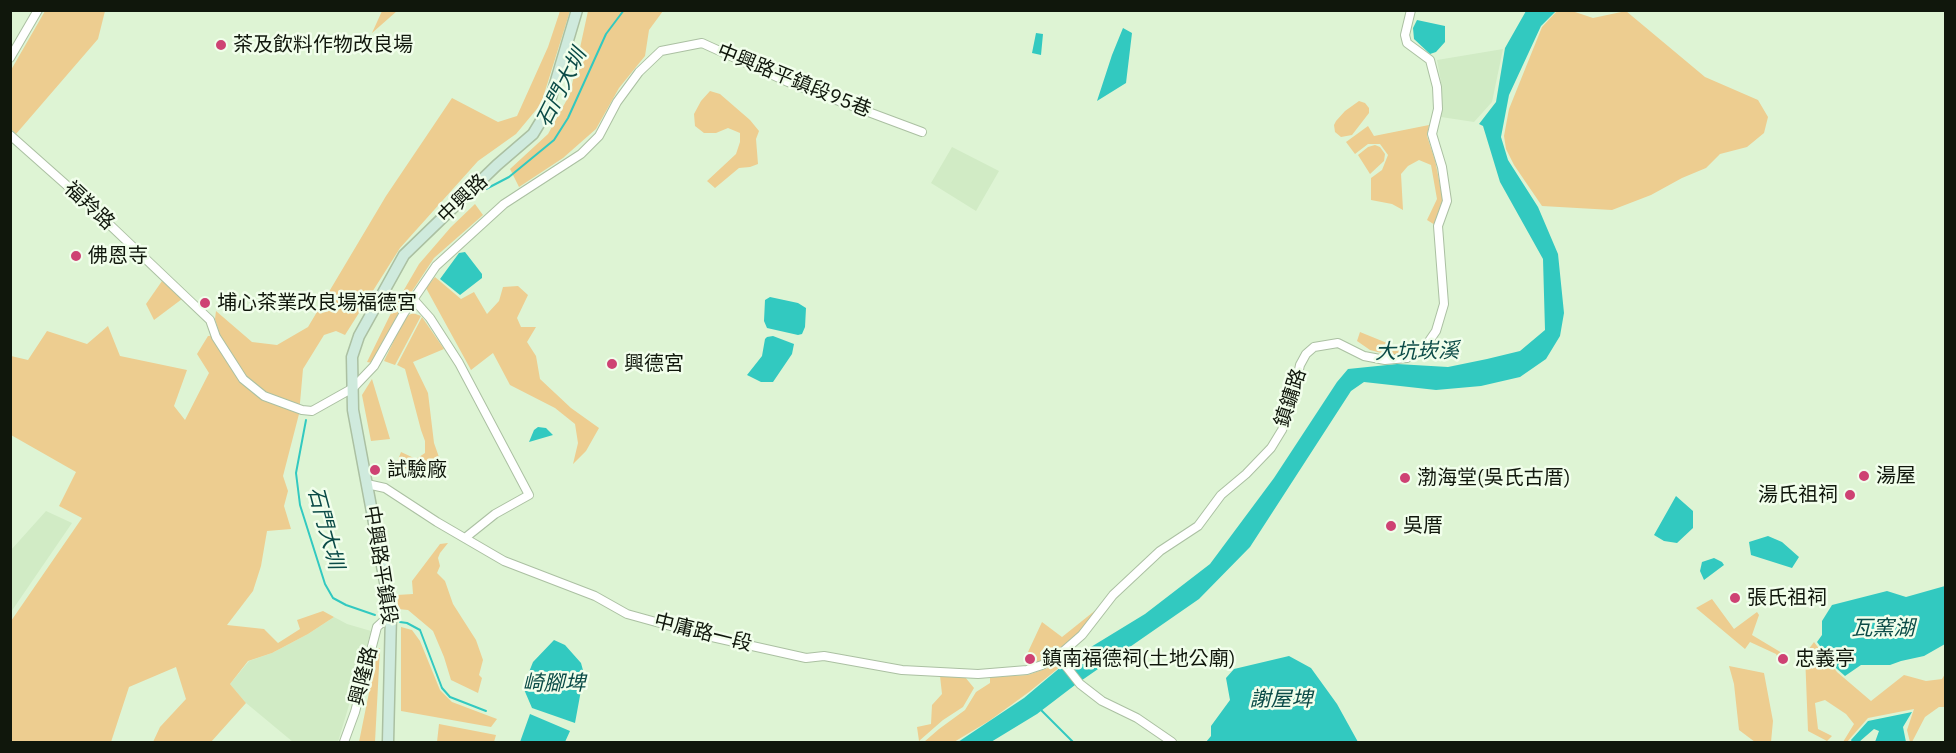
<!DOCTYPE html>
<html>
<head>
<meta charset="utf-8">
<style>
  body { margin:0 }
  #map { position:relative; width:1956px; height:753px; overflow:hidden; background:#def4d4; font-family:"IBM Plex Sans",sans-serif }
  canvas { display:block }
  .frame { position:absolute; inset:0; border:12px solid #10170c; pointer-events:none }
</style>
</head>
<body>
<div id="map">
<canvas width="1956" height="753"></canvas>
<div class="frame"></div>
</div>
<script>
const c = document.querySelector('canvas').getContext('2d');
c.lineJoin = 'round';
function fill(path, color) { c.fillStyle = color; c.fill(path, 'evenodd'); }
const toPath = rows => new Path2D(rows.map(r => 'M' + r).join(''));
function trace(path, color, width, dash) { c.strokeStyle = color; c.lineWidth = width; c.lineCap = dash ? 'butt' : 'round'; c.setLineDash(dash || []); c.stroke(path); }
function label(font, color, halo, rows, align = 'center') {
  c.font = font + ' "IBM Plex Sans","Noto Sans TC",sans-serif'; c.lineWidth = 5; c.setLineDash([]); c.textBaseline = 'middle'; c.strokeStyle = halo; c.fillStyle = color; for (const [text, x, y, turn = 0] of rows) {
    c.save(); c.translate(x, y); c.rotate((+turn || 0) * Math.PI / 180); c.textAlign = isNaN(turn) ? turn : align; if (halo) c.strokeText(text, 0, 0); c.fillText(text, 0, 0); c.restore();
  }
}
const built = toPath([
  [1503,49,1492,102,1474,122,1441,117,1442,88,1437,60],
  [952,147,999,171,976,211,931,183],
  [46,511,72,523,11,612,11,550],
  [334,617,347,624,371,631,338,742,293,742,246,703,230,684,249,661,272,653,308,634]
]);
const green = toPath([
  [45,11,105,11,98,39,16,134,11,129,11,70],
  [382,11,397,11,372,33],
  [560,11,570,11,541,104,516,134,478,161,400,248,345,335,336,331,324,335,303,369,299,414,283,476,288,491,284,506,291,529,267,531,261,566,253,591,227,625,264,629,278,643,300,629,297,620,323,611,334,617,308,634,272,653,248,661,230,684,246,703,211,742,153,742,160,727,186,699,176,667,129,687,111,742,11,742,11,621,82,518,59,506,76,472,11,435,11,356,28,360,47,331,87,344,108,326,120,356,187,370,174,406,185,420,209,373,197,354,208,336,220,335,215,319,216,311,252,342,277,345,308,327,386,196,452,98,498,122,517,116,548,47],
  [588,11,663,11,649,30,645,56,619,88,596,129,563,158,519,187,510,169,548,134,570,94],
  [1557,11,1572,11,1593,18,1626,11,1705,77,1758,100,1768,117,1764,133,1747,147,1720,154,1706,168,1682,178,1651,195,1612,210,1542,206,1514,165,1506,149,1504,136,1509,109,1542,27],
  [710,91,720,94,750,120,759,131,756,139,758,164,750,167,739,168,715,188,707,181,736,154,740,142,740,133,728,128,716,133,704,133,695,126,694,114,701,101],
  [1359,101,1365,103,1369,108,1369,113,1352,135,1341,137,1335,132,1334,125,1336,121,1345,111],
  [1429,125,1427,136,1435,160,1443,200,1435,225,1427,220,1437,199,1431,165,1419,160,1408,166,1401,174,1403,210,1392,204,1371,200,1371,178,1382,170,1388,155,1380,144,1368,144,1355,154,1346,142,1368,126,1374,136],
  [1375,145,1380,147,1385,154,1384,161,1370,174,1358,155,1368,147],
  [475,204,483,215,434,258,403,305,372,363,367,362,394,307,419,264,451,227],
  [435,277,461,299,474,292,487,314,499,301,503,287,518,286,528,295,517,318,521,327,536,327,527,342,536,356,540,379,571,408,599,428,586,451,573,464,578,443,575,424,555,408,510,385,493,353,471,370,426,288],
  [162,281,182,299,154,320,146,304],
  [413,313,421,316,395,365,384,361,400,328,407,316],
  [422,317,444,349,413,362,428,393,434,443,440,460,424,475,396,465,401,452,416,459,425,453,425,441,421,430,405,369,397,365],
  [1360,332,1409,352,1389,355,1370,350,1357,341],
  [372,379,390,439,371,441,362,395],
  [448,543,440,553,438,558,440,566,437,573,445,581,453,604,476,640,483,660,479,675,482,678,478,693,451,680,444,657,433,631,408,610,398,609,397,595,413,594,412,581,440,544],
  [1712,599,1734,629,1757,612,1759,615,1752,635,1782,653,1778,658,1776,654,1750,642,1745,649,1696,608],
  [1102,605,1080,633,1054,653,1035,664,1037,657,1028,652,1042,622,1062,637],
  [401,627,412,630,420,641,440,690,452,702,497,719,491,727,401,711],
  [1814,642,1837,672,1871,701,1904,675,1926,681,1942,679,1945,674,1945,707,1939,707,1925,717,1912,742,1910,742,1907,730,1914,709,1868,718,1847,742,1843,742,1854,724,1846,714,1825,700,1815,703,1818,729,1832,736,1827,741,1808,731,1805,654],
  [378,648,380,648,375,742,359,742],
  [1059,664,1061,666,1029,692,989,721,954,742,924,742,939,729,965,710,976,692,990,683,990,677,1028,675],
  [1729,666,1764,673,1773,721,1771,742,1755,742,1739,730,1734,684],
  [940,676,965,677,974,688,963,707,943,720,919,741,917,727,931,724,932,705,942,694],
  [439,724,496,735,494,742,437,742]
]);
const water = toPath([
  [1526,11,1556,11,1541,26,1509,95,1501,137,1508,160,1538,207,1558,254,1564,313,1560,336,1546,359,1520,377,1481,386,1436,390,1364,382,1351,391,1250,547,1199,599,1075,685,1037,714,991,742,958,742,1024,698,1068,661,1145,614,1210,564,1274,478,1337,382,1348,369,1397,364,1448,367,1487,359,1520,351,1545,330,1543,259,1500,182,1483,126,1479,124,1496,102,1505,48],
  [1417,20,1445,26,1445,42,1436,52,1430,54,1414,39,1413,28],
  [1123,28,1132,33,1126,83,1097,101,1112,55],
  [1036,33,1043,34,1041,55,1032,53],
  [465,252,482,274,482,278,460,295,440,279,459,253],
  [770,297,798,303,806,308,805,327,802,334,798,335,767,328,764,321,765,300],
  [773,336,794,344,792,354,773,382,761,382,747,375,762,356,765,339,767,337],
  [538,427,546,428,553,435,529,442,534,430],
  [1676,496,1693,511,1693,528,1677,543,1664,541,1654,535],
  [1768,536,1782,542,1799,557,1792,568,1751,555,1749,542],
  [1714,558,1722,562,1724,565,1704,580,1700,571,1702,562],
  [1945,586,1945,644,1924,656,1901,661,1890,665,1861,665,1845,676,1836,668,1817,642,1822,635,1822,621,1832,605,1887,591,1906,597],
  [554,640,565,645,581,663,584,674,575,723,532,708,523,687,533,662],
  [1289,656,1311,668,1337,704,1358,742,1206,742,1211,736,1211,726,1230,700,1226,678,1234,669],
  [1912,712,1903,727,1906,742,1875,742,1879,731,1874,729,1859,742,1852,742,1851,740,1868,721],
  [530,714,570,731,565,742,520,742]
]);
const stream = toPath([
  [486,189,509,177,554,140,568,118,606,34,624,10],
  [306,420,296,473,300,505,325,584,333,598,346,605,375,615],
  [400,622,407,623,420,630,442,688,450,697,486,711],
  [1039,708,1073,742]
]);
const street = toPath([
  [10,58,38,10],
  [10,135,90,206,210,320,216,337,243,379,264,396,302,410,312,411,353,388,374,366,404,313,436,266,504,204,581,154,599,136,617,102,639,72,661,51,702,43,788,82,922,132],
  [414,300,430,318,459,363,529,495,495,514,465,538],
  [367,484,385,488,437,522,504,561,595,596,627,614,703,635,806,658,824,656,902,670,978,674,1027,670,1042,665,1058,656,1082,635,1113,595,1160,551,1198,526,1221,495,1246,474,1271,448,1282,430,1291,406,1300,365,1306,354,1314,347,1338,343,1364,356,1385,360,1407,358,1425,347,1436,331,1444,304,1438,226,1447,201,1442,167,1432,134,1438,109,1437,87,1430,60,1407,43,1405,35,1411,10],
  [1058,656,1080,684,1102,701,1137,718,1172,742],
  [344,742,355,712,377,627,391,614]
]);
const secondary = toPath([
  [388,742,391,614,353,410,352,357,359,336,404,255,497,165,533,134,547,111,577,10]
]);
const markers = [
  [221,45,6,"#ce4273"],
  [76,256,6,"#ce4273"],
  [205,303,6,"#ce4273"],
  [612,364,6,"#ce4273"],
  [375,470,6,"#ce4273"],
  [1864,476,6,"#ce4273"],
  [1405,478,6,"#ce4273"],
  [1850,495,6,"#ce4273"],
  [1391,526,6,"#ce4273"],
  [1735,598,6,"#ce4273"],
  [1030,659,6,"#ce4273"],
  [1783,659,6,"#ce4273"]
];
const poiNames = [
  ["茶及飲料作物改良場",233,45],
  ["佛恩寺",88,256],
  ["埔心茶業改良場福德宮",217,303],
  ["興德宮",624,364],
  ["試驗廠",387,470],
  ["湯屋",1876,476],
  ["渤海堂(吳氏古厝)",1417,478],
  ["湯氏祖祠",1838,495,"right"],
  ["吳厝",1403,526],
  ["張氏祖祠",1747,598],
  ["鎮南福德祠(土地公廟)",1042,659],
  ["忠義亭",1795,659]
];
const streetNames = [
  ["中興路平鎮段95巷",794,81,22],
  ["中興路",463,199,-44],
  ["福羚路",89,206,43],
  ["鎮鏞路",1291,398,-72],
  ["中興路平鎮段",380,565,81],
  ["中庸路一段",703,633,14],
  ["興隆路",364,676,-76]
];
const waterNames = [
  ["石門大圳",562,88,-63],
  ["大坑崁溪",1417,352,-1],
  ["石門大圳",325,528,75],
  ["瓦窯湖",1883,629],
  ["崎腳埤",554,684],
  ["謝屋埤",1281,700]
];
fill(built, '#d1ebc5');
fill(green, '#edcd90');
fill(water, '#32c9c0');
trace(stream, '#32c9c0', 2);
trace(street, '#abc0a2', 10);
trace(secondary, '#abc0a2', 13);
trace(street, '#fff', 8);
trace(secondary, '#cfeadd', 10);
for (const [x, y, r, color] of markers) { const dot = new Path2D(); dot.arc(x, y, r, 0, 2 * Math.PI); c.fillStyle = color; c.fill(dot); trace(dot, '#f1feeb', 2); }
label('20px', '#10170c', '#f1feeb', poiNames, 'left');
label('20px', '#10170c', '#f1feeb', streetNames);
label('italic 21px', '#0b4b47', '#f1feeb', waterNames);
</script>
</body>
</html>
